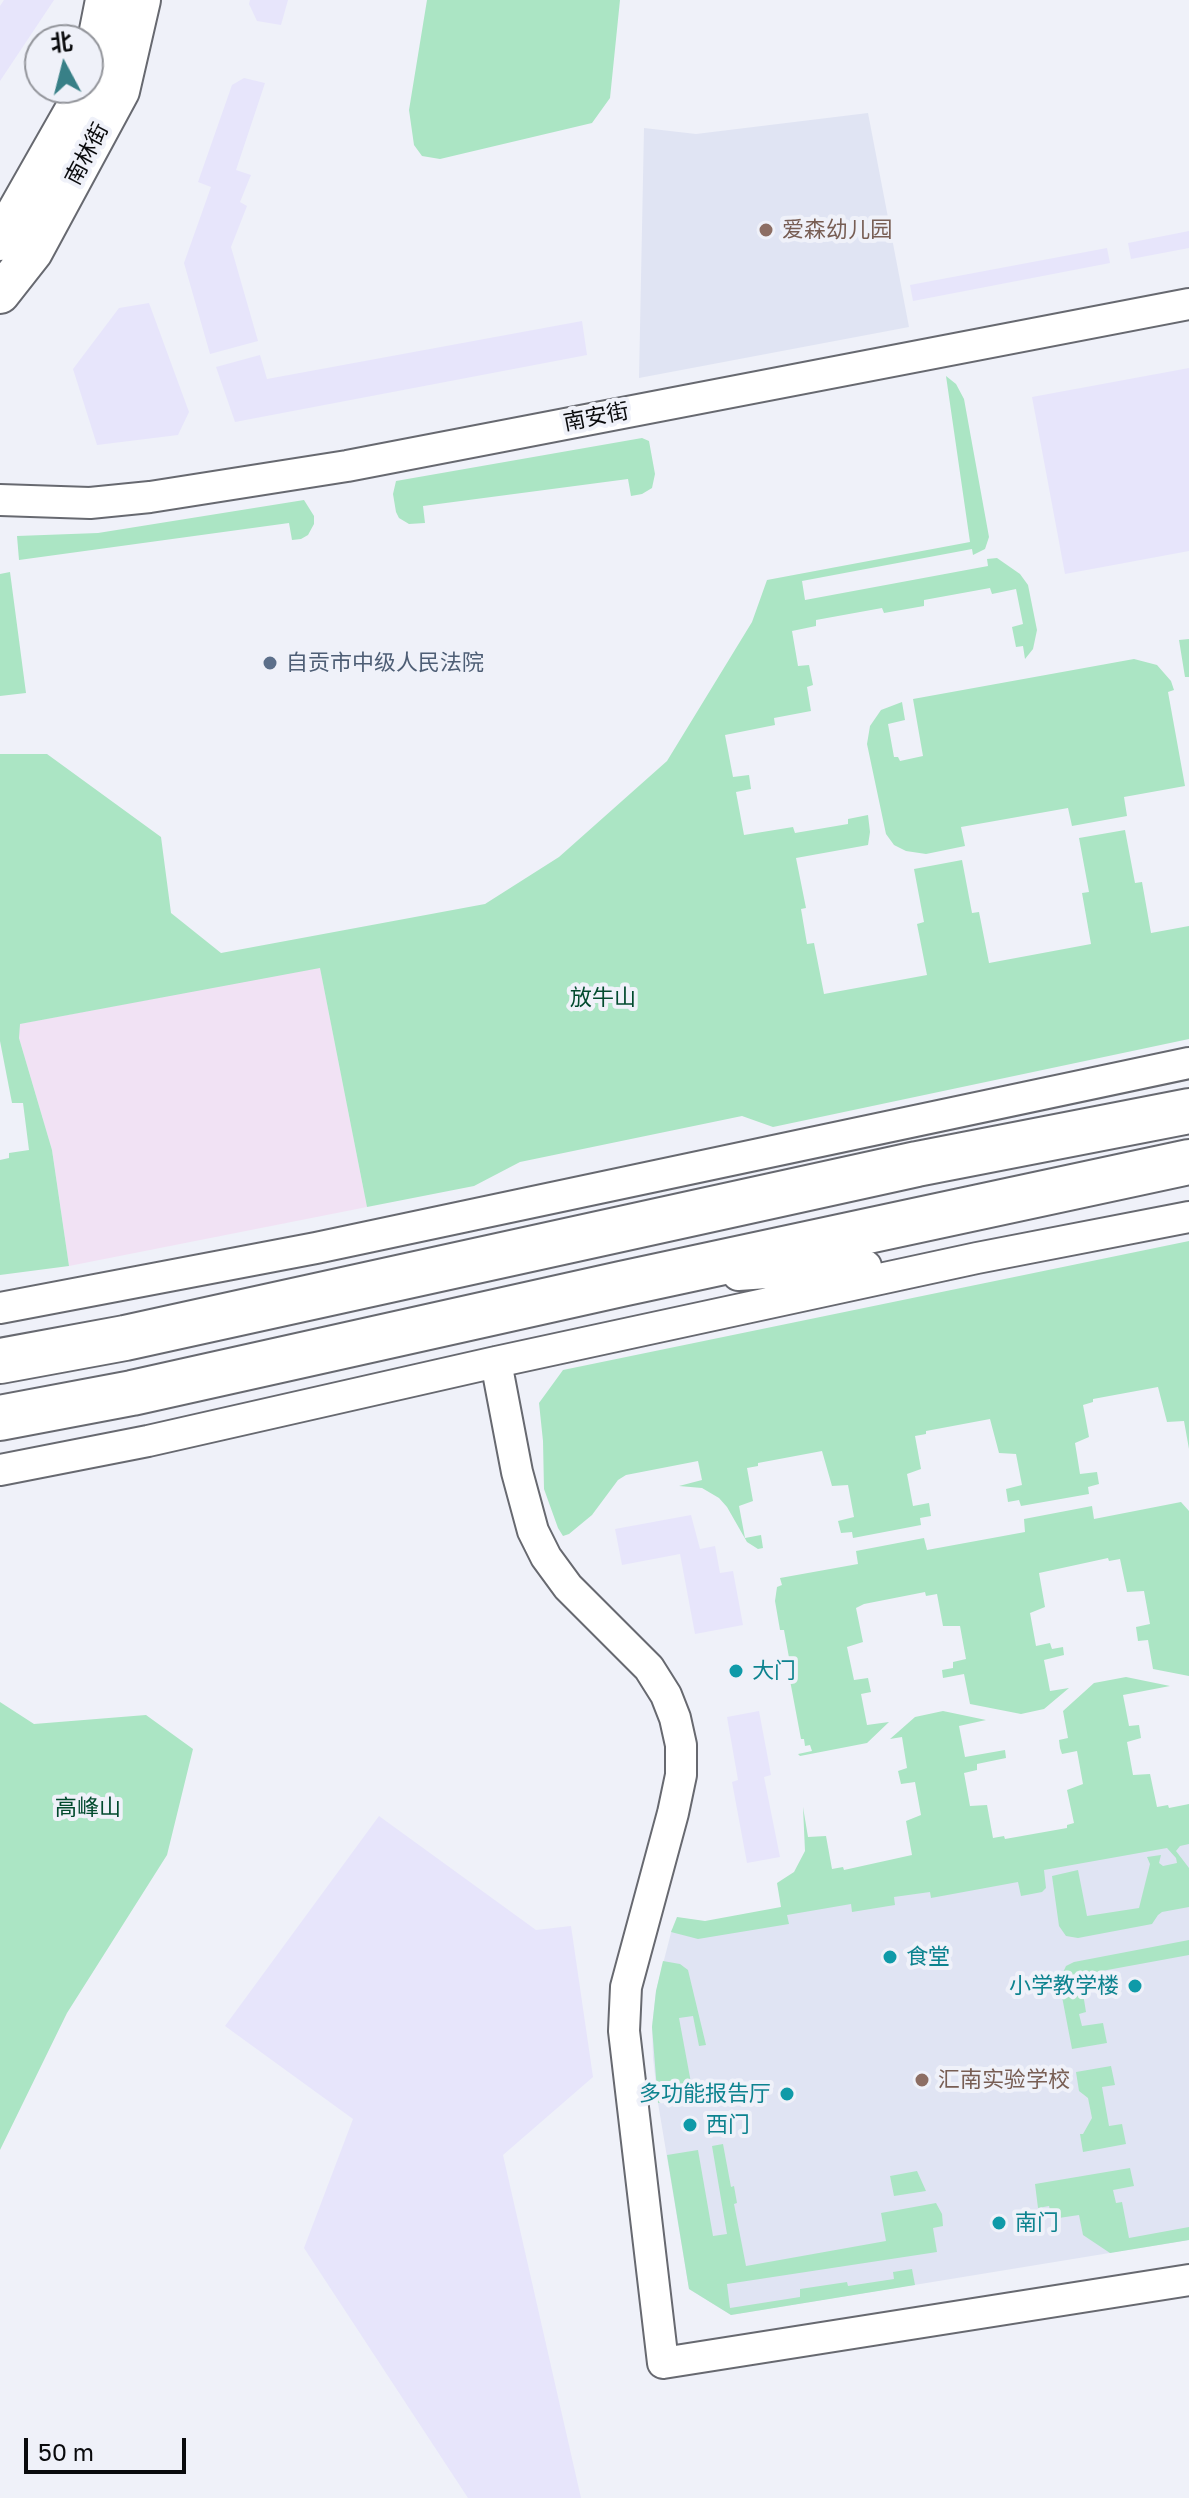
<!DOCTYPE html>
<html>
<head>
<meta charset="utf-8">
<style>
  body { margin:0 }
  #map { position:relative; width:1189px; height:2498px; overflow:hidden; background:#eff1f9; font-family:"Golos Text","Noto Sans SC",sans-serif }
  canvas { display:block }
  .north { position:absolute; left:24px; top:24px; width:80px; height:80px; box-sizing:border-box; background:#eff1f9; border:2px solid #93959b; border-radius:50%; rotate:353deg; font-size:22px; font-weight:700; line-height:32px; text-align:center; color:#0a0b0d }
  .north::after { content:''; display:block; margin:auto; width:28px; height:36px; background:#388087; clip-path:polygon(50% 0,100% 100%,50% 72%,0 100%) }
  .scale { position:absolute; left:24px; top:2438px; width:162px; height:36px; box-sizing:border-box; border:4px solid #0a0b0d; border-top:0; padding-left:10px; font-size:24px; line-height:28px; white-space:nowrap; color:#0a0b0d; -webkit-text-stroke:6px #eff1f9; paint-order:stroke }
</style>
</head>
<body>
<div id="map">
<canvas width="1189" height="2498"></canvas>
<div class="north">北</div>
<div class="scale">50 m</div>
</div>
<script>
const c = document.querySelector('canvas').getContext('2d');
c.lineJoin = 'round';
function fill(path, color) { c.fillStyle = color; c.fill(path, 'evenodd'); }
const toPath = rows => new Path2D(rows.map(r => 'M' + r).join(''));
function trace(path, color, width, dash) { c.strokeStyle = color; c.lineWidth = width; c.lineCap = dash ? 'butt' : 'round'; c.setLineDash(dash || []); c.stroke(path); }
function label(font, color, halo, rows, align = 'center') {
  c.font = font + ' "Golos Text","Noto Sans SC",sans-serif'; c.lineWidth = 8; c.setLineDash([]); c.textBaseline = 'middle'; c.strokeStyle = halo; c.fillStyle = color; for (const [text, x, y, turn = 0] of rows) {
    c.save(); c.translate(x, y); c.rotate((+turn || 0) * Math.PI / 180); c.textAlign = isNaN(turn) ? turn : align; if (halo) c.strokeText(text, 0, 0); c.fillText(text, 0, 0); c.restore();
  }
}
const commercial = toPath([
  [4,0,54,0,0,81,0,6],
  [250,0,288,0,281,25,257,21,249,4],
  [244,78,265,83,236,170,251,175,240,202,247,206,231,247,258,341,210,354,184,263,211,187,198,182,232,85],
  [1189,231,1189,248,1131,259,1128,243],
  [1107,248,1110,263,913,301,910,285],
  [149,303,189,412,178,435,97,445,73,369,119,308],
  [582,321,587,355,235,422,216,367,260,355,267,379],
  [1189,368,1189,551,1065,574,1032,397],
  [691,1515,700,1549,715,1546,720,1573,733,1571,743,1625,695,1634,680,1554,622,1565,615,1529],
  [759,1711,771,1775,764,1777,780,1857,747,1863,732,1782,738,1780,727,1717],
  [379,1816,536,1930,571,1926,593,2077,503,2155,581,2498,468,2498,304,2248,353,2119,225,2026]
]);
const industrial = toPath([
  [320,967,367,1207,69,1266,52,1150,19,1038,19,1024]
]);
const built = toPath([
  [868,113,909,327,639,378,644,128,696,134],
  [1189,1831,1189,2240,731,2315,689,2289,658,2103,653,2058,652,2026,656,1991,672,1929]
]);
const green = toPath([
  [427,0,620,0,610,98,592,123,440,159,422,156,414,145,409,110],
  [946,376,956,384,964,399,989,537,985,549,973,555,972,549,802,581,805,600,988,566,987,559,997,558,1020,574,1028,585,1037,630,1033,649,1025,659,1023,646,1016,647,1012,627,1023,624,1016,589,992,594,990,588,924,600,924,606,884,613,882,608,816,620,816,626,792,631,798,666,809,665,813,685,807,687,811,711,774,718,775,725,725,735,733,777,749,775,751,789,736,792,744,835,793,827,795,833,848,824,848,819,868,815,870,832,868,845,796,858,806,908,801,909,807,944,814,943,824,994,927,975,917,924,924,922,914,869,962,860,972,913,979,912,989,963,1091,944,1082,893,1089,892,1079,838,1125,830,1135,883,1142,882,1151,933,1189,926,1189,1039,773,1127,742,1116,520,1162,474,1186,367,1207,320,968,20,1024,19,1038,52,1150,69,1266,0,1275,0,1160,9,1158,9,1153,29,1150,23,1103,12,1103,0,1041,0,754,47,754,161,837,171,913,221,953,485,904,559,857,667,761,752,622,767,580,970,542],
  [642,438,649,441,655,474,652,488,642,494,631,496,628,479,423,506,425,523,409,524,399,518,396,512,393,494,396,481],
  [304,500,314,516,314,524,308,535,301,539,292,540,289,523,19,560,17,536,98,533],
  [10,572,26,693,0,696,0,574],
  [1189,639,1189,677,1185,677,1179,640],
  [1134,659,1157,665,1171,681,1174,690,1168,692,1185,786,1124,797,1127,816,1072,826,1068,808,961,827,965,846,926,854,906,851,894,845,886,834,867,744,870,726,881,710,902,702,905,720,888,724,894,757,898,757,900,761,923,756,913,699],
  [1189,1241,1189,1449,1184,1421,1167,1422,1158,1387,1093,1399,1093,1402,1083,1405,1089,1437,1075,1443,1080,1474,1097,1472,1099,1484,1088,1487,1089,1494,1021,1506,1019,1500,1008,1502,1006,1489,1022,1485,1016,1454,999,1453,990,1419,926,1431,926,1434,915,1436,921,1469,907,1474,913,1506,929,1503,931,1516,920,1518,921,1525,853,1538,852,1532,841,1533,838,1521,854,1517,848,1485,832,1486,822,1451,758,1463,758,1466,747,1468,753,1501,739,1506,745,1538,761,1535,763,1548,758,1549,747,1542,727,1507,719,1498,702,1488,679,1486,702,1480,698,1461,626,1475,618,1480,592,1515,569,1534,563,1536,558,1528,544,1489,543,1441,539,1403,563,1370],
  [1181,1502,1189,1511,1189,1676,1153,1669,1148,1640,1138,1641,1136,1627,1150,1624,1144,1591,1127,1592,1120,1559,1109,1561,1108,1558,1039,1573,1045,1607,1030,1613,1036,1646,1050,1643,1052,1649,1063,1647,1064,1655,1044,1660,1050,1691,1069,1688,1044,1709,1021,1714,970,1704,964,1674,943,1678,942,1670,953,1668,953,1662,966,1659,960,1626,943,1626,937,1594,926,1596,925,1592,864,1604,856,1608,863,1642,847,1647,854,1680,868,1678,871,1692,861,1694,867,1725,889,1722,867,1743,800,1756,798,1754,812,1751,810,1745,805,1746,804,1739,801,1739,789,1675,792,1674,784,1630,780,1630,775,1601,777,1587,782,1585,780,1578,858,1564,856,1551,924,1538,927,1550,1025,1532,1024,1519,1092,1506,1094,1519],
  [1126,1677,1170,1686,1123,1695,1129,1726,1139,1725,1141,1738,1127,1742,1133,1775,1150,1774,1157,1807,1168,1805,1169,1808,1189,1804,1189,1844,1180,1846,1176,1851,1189,1868,1189,1907,1162,1912,1158,1915,1152,1924,1078,1938,1066,1936,1059,1926,1052,1876,1078,1870,1087,1916,1139,1908,1150,1864,1147,1857,1161,1855,1159,1863,1163,1866,1177,1863,1176,1858,1167,1848,1044,1870,1046,1888,1042,1892,1021,1896,1018,1882,931,1898,930,1892,894,1897,895,1905,852,1912,851,1904,787,1915,789,1924,698,1939,671,1932,677,1917,705,1921,781,1907,777,1883,794,1872,805,1851,803,1807,808,1837,826,1836,832,1869,843,1867,844,1870,912,1855,906,1821,921,1815,915,1782,901,1784,898,1771,907,1768,902,1737,890,1739,915,1717,943,1711,986,1720,959,1726,965,1757,1005,1750,1006,1758,977,1764,977,1770,964,1773,970,1806,987,1805,993,1838,1004,1836,1005,1839,1067,1828,1067,1825,1074,1823,1067,1790,1083,1784,1077,1751,1062,1754,1060,1748,1059,1740,1068,1738,1063,1711,1094,1683],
  [0,1702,34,1724,146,1715,193,1749,167,1855,67,2013,0,2150],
  [1189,1940,1189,1955,1080,1975,1086,2012,1079,2014,1082,2026,1103,2023,1107,2043,1072,2049,1059,1981,1066,1966,1074,1962],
  [663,1961,680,1964,688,1970,706,2045,699,2046,693,2016,679,2018,694,2099,658,2103,652,2027,656,1991],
  [1111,2066,1115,2085,1102,2087,1109,2126,1122,2124,1126,2144,1083,2152,1080,2134,1083,2134,1092,2118,1088,2098,1079,2091,1076,2072],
  [723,2144,731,2187,734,2186,737,2203,734,2204,746,2266,886,2241,881,2213,936,2203,942,2214,943,2226,933,2228,937,2252,727,2284,730,2308,800,2297,800,2289,847,2282,848,2286,894,2279,893,2272,912,2269,915,2285,731,2315,689,2289,667,2155,698,2150,713,2236,727,2234,712,2146],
  [1130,2168,1134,2186,1113,2190,1116,2203,1122,2202,1129,2238,1189,2227,1189,2240,1110,2253,1083,2235,1079,2215,1052,2219,1049,2206,1038,2208,1035,2184],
  [917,2171,926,2191,894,2196,890,2176]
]);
const minor = toPath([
  [0,500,90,503,150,497,347,466,1189,304],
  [738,1275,866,1266],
  [0,1308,316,1248,1189,1063],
  [496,1362,517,1472,533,1531,546,1557,568,1587,649,1668,666,1695,675,1718,681,1745,681,1775,673,1813,626,1987,624,2031,663,2363,1189,2280],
  [0,1470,148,1441,496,1362,977,1258,1189,1217]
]);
const major = toPath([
  [88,86,105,0],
  [0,241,87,88],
  [0,294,33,252,120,91,141,0]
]);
const highway = toPath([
  [0,1361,125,1338,917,1164,1189,1111],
  [0,1418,132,1393,621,1284,1189,1162]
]);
const markers = [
  [766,230,8,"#8d6e63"],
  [270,663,8,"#5c6f8a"],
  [736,1671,8,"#0f9aa8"],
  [890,1957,8,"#0f9aa8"],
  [1135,1986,8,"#0f9aa8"],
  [922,2080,8,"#8d6e63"],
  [787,2094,8,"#0f9aa8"],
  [690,2125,8,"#0f9aa8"],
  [999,2223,8,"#0f9aa8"]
];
const streetNames = [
  ["南林街",87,154,-62],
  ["南安街",596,417,-11]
];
const educationNames = [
  ["爱森幼儿园",782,230],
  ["汇南实验学校",938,2080]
];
const serviceNames = [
  ["自贡市中级人民法院",286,663]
];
const parkNames = [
  ["放牛山",603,998],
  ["高峰山",88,1808]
];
const cultureNames = [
  ["大门",752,1671],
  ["食堂",906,1957],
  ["小学教学楼",1119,1986,"right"],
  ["多功能报告厅",771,2094,"right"],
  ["西门",706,2125],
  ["南门",1015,2223]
];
fill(commercial, '#e7e5fb');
fill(industrial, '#f1e2f4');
fill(built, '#e0e4f3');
fill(green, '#abe5c4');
trace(minor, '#676970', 34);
trace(major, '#676970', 42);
trace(highway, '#676970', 48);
trace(minor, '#fff', 30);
trace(major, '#fff', 38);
trace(highway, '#fff', 44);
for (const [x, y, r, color] of markers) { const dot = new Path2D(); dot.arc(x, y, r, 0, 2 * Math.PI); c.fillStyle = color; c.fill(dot); trace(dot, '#eff1f9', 3); }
label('22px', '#0a0b0d', '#eff1f9', streetNames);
label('22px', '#785e54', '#eff1f9', educationNames, 'left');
label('22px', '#4e5e75', '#eff1f9', serviceNames, 'left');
label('22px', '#024a2e', '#eff1f9', parkNames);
label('22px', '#0d838f', '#eff1f9', cultureNames, 'left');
</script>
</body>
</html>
